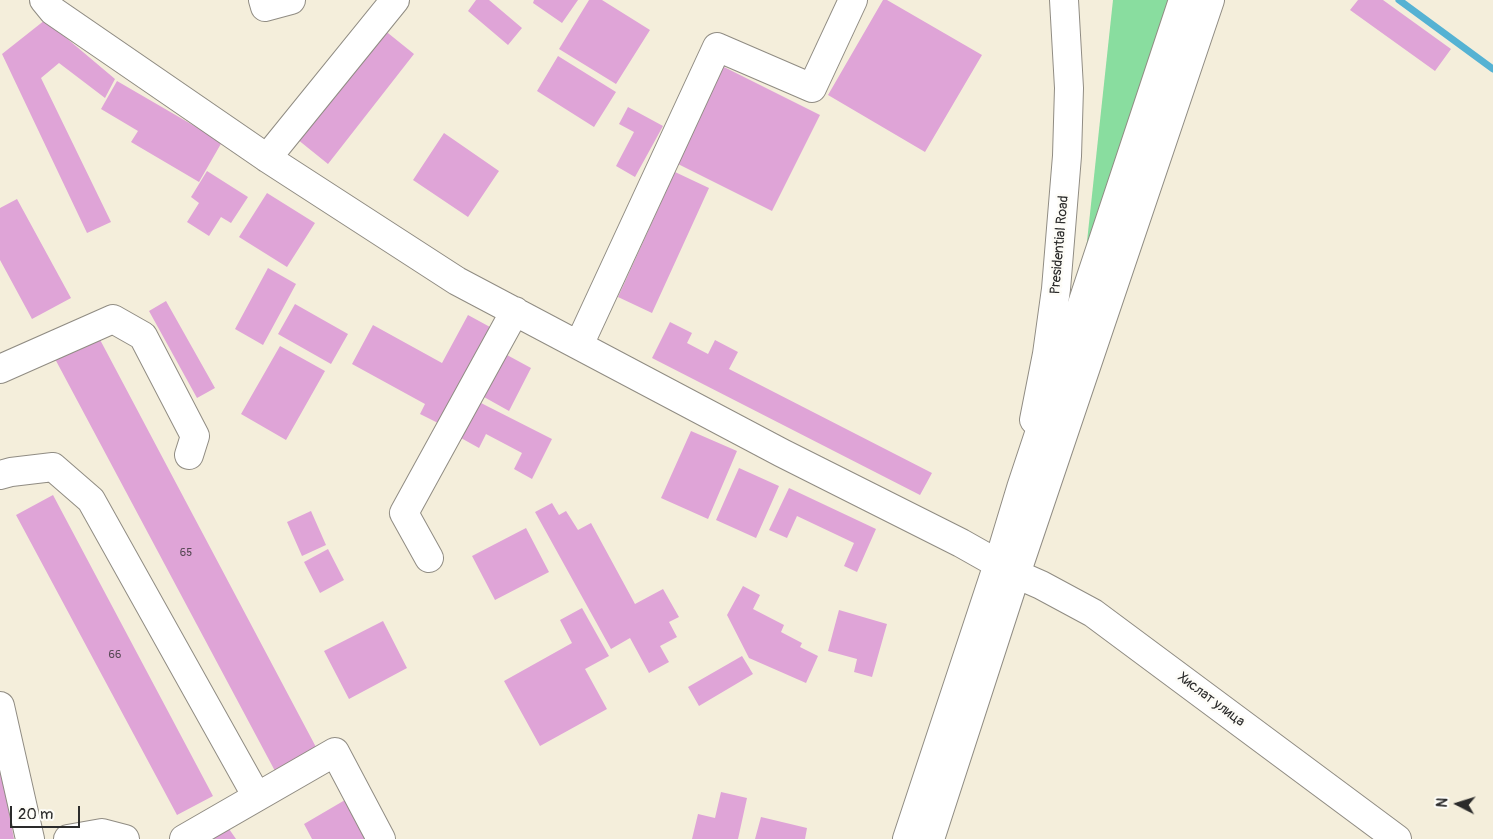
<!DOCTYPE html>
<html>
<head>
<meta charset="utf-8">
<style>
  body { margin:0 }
  #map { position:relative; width:1493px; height:839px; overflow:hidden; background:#f4eedb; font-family:Pangolin,sans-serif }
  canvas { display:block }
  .north { position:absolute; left:1433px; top:779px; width:50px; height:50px; -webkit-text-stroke:4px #fdfcf7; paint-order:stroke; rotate:275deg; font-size:14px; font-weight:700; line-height:20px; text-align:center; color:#2b2b2b }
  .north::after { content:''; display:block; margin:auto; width:18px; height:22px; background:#2b2b2b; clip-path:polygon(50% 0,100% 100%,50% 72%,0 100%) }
  .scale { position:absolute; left:10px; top:806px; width:70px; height:22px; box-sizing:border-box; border:2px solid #2b2b2b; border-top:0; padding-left:6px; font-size:15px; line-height:18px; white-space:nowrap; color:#2b2b2b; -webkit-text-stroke:4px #fdfcf7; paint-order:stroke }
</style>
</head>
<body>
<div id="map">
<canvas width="1493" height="839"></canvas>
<div class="north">N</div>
<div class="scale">20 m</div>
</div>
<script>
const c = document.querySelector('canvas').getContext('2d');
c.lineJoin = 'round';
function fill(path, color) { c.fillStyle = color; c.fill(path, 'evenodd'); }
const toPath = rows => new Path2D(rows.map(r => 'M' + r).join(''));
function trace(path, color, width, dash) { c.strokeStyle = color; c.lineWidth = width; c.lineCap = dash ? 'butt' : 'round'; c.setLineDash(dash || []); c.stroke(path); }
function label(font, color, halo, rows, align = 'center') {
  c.font = font + ' Pangolin,sans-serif'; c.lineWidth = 5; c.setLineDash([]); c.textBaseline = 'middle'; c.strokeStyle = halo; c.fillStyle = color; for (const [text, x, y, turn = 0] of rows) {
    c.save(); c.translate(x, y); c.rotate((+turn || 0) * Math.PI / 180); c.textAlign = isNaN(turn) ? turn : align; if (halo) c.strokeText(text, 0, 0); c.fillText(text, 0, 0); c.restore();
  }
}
const green = toPath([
  [1113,0,1168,0,1102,212,1085,260]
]);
const stream = toPath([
  [1399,0,1493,69]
]);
const building = toPath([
  [476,0,489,0,522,28,508,45,468,11],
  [534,0,578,0,562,23,533,3],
  [589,0,602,0,650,30,616,84,559,49],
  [883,0,887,0,982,55,925,152,828,95],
  [1358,0,1383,0,1451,49,1435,71,1350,10],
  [45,20,115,79,105,98,59,63,41,78,111,222,87,233,2,54],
  [378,25,414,54,328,164,292,135],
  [558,56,616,92,594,127,537,91],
  [718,64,820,115,772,211,670,160],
  [117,81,222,142,199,182,131,142,138,131,101,109],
  [628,107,663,126,635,177,616,166,634,132,619,124],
  [444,133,499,171,468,217,413,180],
  [207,171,248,197,231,223,221,217,209,236,187,222,199,203,191,197],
  [675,172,709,188,652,313,618,297],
  [267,193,315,223,287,267,239,237],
  [17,199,71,298,32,319,0,260,0,208],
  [268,268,296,284,263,345,235,329],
  [166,301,215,388,197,398,149,311],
  [295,304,348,334,331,364,278,334],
  [468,315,490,327,438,423,420,414,425,404,352,364,373,325,442,363],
  [670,322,692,333,687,343,708,354,715,340,738,352,729,369,932,473,920,495,652,358],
  [97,334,317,749,275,771,54,357],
  [280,346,325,371,286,440,241,414],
  [507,355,531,368,509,411,484,397],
  [479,402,552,439,532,479,514,469,522,453,486,434,479,448,461,438],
  [691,431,737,451,708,519,661,498],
  [739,468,779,486,756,538,716,520],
  [789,488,876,529,857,572,844,566,854,543,797,516,787,538,769,530],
  [53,495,213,796,177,815,16,515],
  [552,503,559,515,566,511,578,530,591,523,635,604,663,589,679,617,669,622,677,637,660,646,669,662,649,673,630,638,611,649,535,512],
  [311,511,326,545,302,556,287,522],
  [526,528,549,572,495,600,472,556],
  [328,549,344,580,320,593,304,562],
  [743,586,760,595,753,609,784,625,781,632,802,643,800,647,818,656,806,683,749,658,727,615],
  [582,608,609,656,585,669,607,709,540,746,504,681,572,643,560,620],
  [839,610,887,624,872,677,854,672,857,659,828,651],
  [383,621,407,668,349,699,324,651],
  [742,656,753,674,699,706,688,687],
  [0,770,1,770,14,839,0,839],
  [721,792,747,798,738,839,692,839,698,814,715,818],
  [345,800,367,839,312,839,304,824],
  [761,817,807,828,805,839,755,839],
  [227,826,236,839,208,839]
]);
const minor = toPath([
  [44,0,53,11,267,158,457,281,782,453,961,543,1016,574,1041,585,1093,613,1397,839],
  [263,0,265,7,291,0],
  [267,158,395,0],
  [579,345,717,47,812,88,853,0],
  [0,369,113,319,143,336,195,436,189,455],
  [1034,420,1047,354,1056,289,1067,156,1069,88,1064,0],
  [0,475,11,472,53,467,91,500,257,797],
  [429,558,404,513,515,311],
  [0,706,30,839],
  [68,839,102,833,125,839],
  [184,839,335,752,381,839]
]);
const major = toPath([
  [907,839,998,564,1021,488,1183,0],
  [930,839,1016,574,1210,0]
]);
const numberNames = [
  ["65",186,553],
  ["66",115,655]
];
const streetNames = [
  ["Presidential Road",1060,245,-85],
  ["Хислат улица",1211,700,37]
];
fill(green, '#89dd9f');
trace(stream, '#55b2d3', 7);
fill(building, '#dfa4d7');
trace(minor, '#908c83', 30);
trace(major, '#908c83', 30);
trace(minor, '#fff', 28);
trace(major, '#fff', 28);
label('11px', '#584956', null, numberNames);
label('14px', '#2b2b2b', '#fdfcf7', streetNames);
</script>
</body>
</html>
